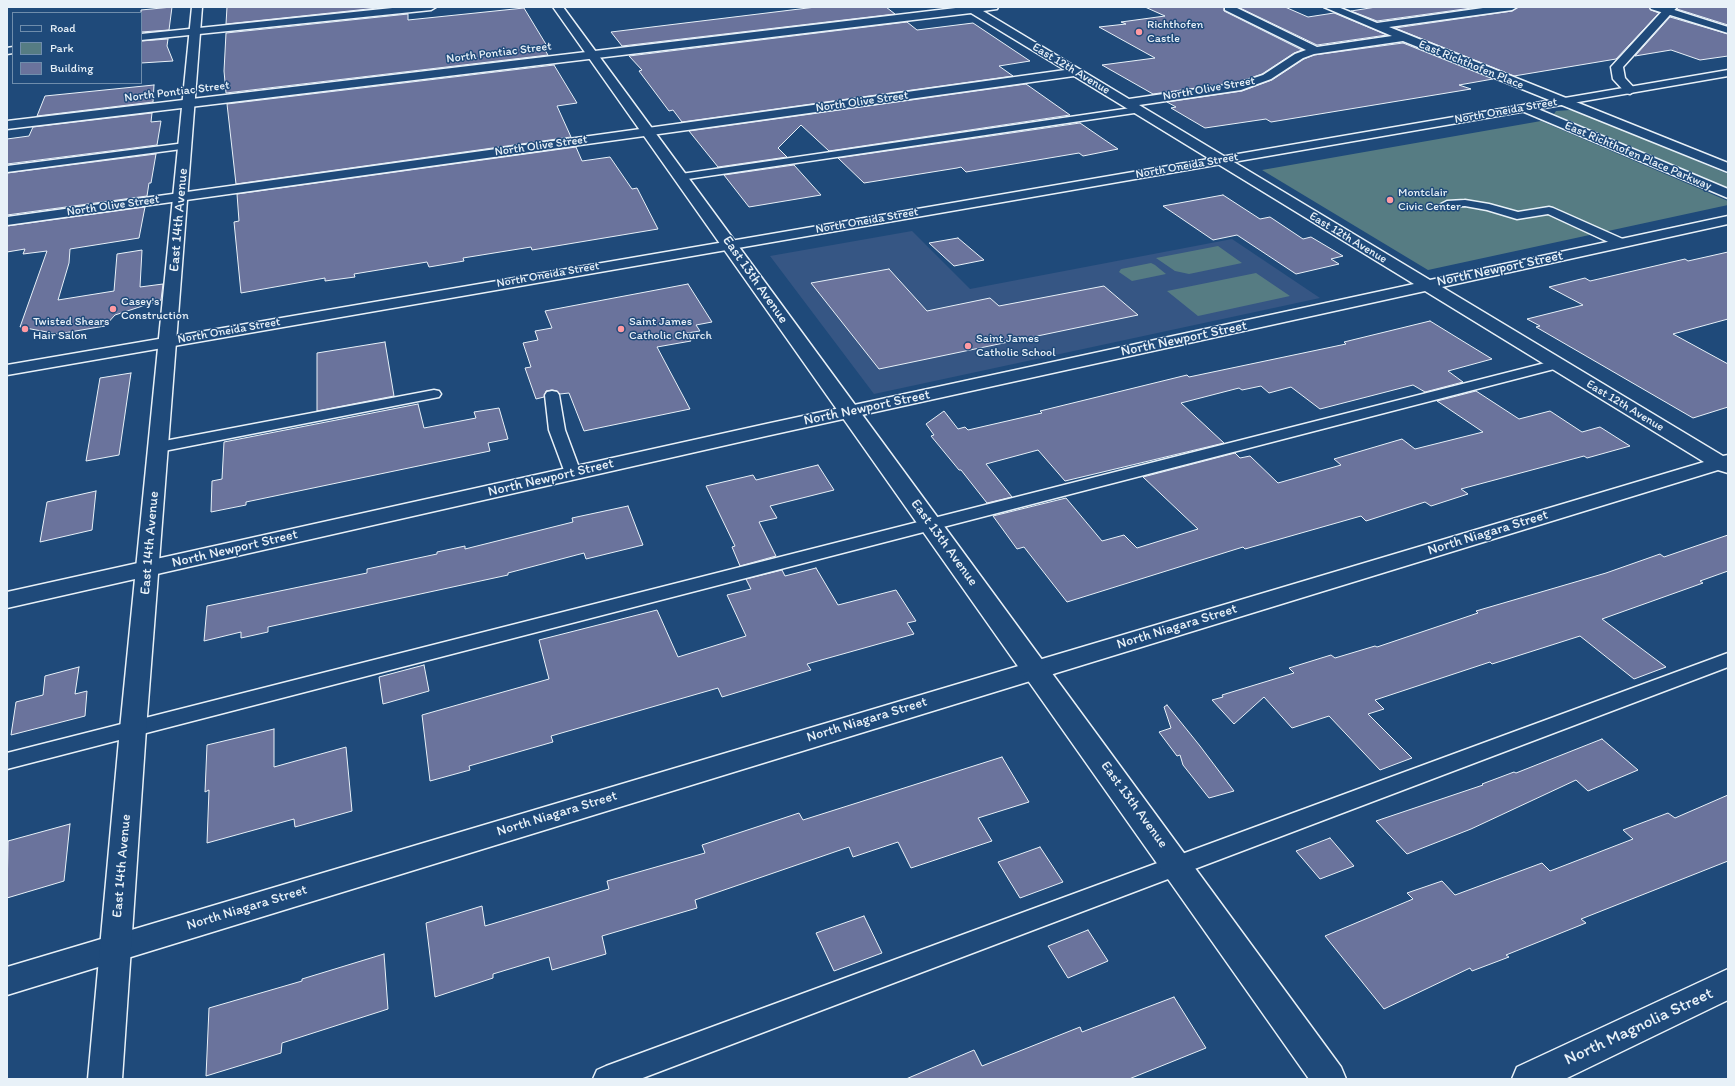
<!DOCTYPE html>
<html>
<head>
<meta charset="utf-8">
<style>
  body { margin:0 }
  #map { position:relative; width:1735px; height:1086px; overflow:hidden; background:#1f4a7a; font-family:Itim,sans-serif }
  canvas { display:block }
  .frame { position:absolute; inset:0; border:8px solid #e8f1f8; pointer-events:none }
  .legend { position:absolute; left:12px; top:12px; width:130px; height:72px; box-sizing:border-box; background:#1f4a7a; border:1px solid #6f8dac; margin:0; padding:5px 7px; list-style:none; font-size:12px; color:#e8f1f8 }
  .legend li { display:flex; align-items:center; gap:8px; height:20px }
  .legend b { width:20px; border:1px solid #6f8dac }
</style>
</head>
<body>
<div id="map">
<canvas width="1735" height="1086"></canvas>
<div class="frame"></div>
<ul class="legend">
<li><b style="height:5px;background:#1f4a7a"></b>Road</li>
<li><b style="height:11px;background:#567c83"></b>Park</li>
<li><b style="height:11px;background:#6a739c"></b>Building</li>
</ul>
</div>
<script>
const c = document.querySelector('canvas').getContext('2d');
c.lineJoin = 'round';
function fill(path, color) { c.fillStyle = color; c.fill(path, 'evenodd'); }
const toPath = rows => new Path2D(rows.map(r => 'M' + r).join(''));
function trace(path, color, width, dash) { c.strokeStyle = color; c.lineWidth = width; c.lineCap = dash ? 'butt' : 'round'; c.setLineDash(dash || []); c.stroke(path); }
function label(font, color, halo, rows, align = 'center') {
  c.font = font + ' Itim,sans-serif'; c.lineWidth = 3; c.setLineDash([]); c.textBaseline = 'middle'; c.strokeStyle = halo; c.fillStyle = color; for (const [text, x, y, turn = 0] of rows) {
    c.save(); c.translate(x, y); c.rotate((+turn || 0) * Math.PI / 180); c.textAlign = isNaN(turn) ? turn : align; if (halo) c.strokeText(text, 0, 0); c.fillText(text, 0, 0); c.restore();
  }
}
const built = toPath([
  [912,231,970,289,1232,239,1320,298,874,394,770,256]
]);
const green = toPath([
  [1570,110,1579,112,1728,174,1728,188,1554,114,1556,111],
  [1541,121,1728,201,1728,205,1428,270,1262,170],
  [1218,246,1242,263,1189,274,1175,271,1156,258],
  [1151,263,1155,265,1166,274,1132,281,1119,272,1121,269],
  [1256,273,1290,296,1198,316,1167,291]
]);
const building = toPath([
  [172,7,169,30,141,32,141,10,172,7],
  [227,7,387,7,226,24,227,7],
  [816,7,886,7,895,14,622,46,611,32,816,7],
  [1145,7,1224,7,1224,11,1302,50,1294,53,1262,74,1239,82,1153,94,1102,65,1155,58,1099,27,1126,24,1121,22,1165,16,1145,7],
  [1238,7,1285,7,1308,17,1334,13,1387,35,1317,45,1238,7],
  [1376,7,1479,7,1377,21,1351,11,1376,7],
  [1518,7,1649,7,1651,10,1659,13,1616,59,1514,76,1395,28,1512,11,1518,7],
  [1678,7,1728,7,1728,25,1677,9,1678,7],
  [524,8,547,46,543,47,548,55,226,93,224,71,226,33,408,14,408,20,524,8],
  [1670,17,1728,34,1728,56,1700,60,1671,50,1635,56,1670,17],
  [907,22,917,30,973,23,1030,61,999,66,1013,76,682,122,673,110,669,111,639,71,642,70,629,56,907,22],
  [168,39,167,46,173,61,141,63,141,41,168,39],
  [1403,43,1493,79,1459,85,1471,89,1271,122,1266,119,1205,128,1171,108,1176,107,1167,102,1242,91,1272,80,1304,59,1314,55,1403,43],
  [554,65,577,103,557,106,571,137,236,184,227,104,554,65],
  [1026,84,1070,115,829,151,801,125,778,148,787,157,718,167,689,131,1026,84],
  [154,85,153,102,37,116,45,96,154,85],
  [152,113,151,122,161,121,157,145,7,164,7,139,29,136,33,127,152,113],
  [1080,123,1118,149,1083,156,1079,153,966,172,961,167,957,168,864,183,838,158,1080,123],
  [576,147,582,161,610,157,632,189,637,188,658,229,532,250,531,247,463,258,464,261,429,267,427,262,354,274,355,277,325,281,325,278,241,293,234,222,239,221,237,194,576,147],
  [156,154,151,183,149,183,147,196,7,215,7,173,156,154],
  [794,165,821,195,749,207,724,175,794,165],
  [1223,195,1260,219,1270,217,1303,239,1311,237,1343,256,1331,259,1339,264,1296,274,1237,235,1213,240,1163,206,1223,195],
  [145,207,139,238,70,249,69,263,58,300,114,291,117,254,142,250,140,287,163,284,161,300,115,315,105,326,58,334,20,327,47,251,23,254,25,249,7,252,7,226,145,207],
  [958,238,984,260,954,266,929,243,958,238],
  [1728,252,1728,319,1673,334,1728,364,1728,407,1693,418,1536,327,1540,326,1527,319,1583,305,1549,287,1585,278,1590,281,1685,259,1688,261,1728,252],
  [889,269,927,311,990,298,999,306,1104,286,1138,315,879,369,811,283,889,269],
  [688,284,712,322,696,325,700,331,687,333,691,341,657,347,690,409,584,431,569,393,560,394,557,391,552,390,546,391,544,397,536,399,525,368,531,367,523,343,538,340,535,331,552,328,545,311,688,284],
  [1430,321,1492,359,1448,371,1463,382,1425,392,1413,385,1320,409,1291,387,1269,393,1261,386,1242,390,1239,388,1181,403,1224,443,1065,481,1038,450,986,464,1012,497,987,503,961,470,959,470,931,436,934,435,926,424,944,411,958,429,965,427,968,430,1042,413,1040,411,1187,375,1189,377,1346,344,1344,342,1430,321],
  [385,342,394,396,317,411,317,353,385,342],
  [131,373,119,455,86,461,100,378,131,373],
  [1476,391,1519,419,1550,411,1582,432,1600,427,1630,446,1587,458,1584,456,1461,489,1468,494,1431,506,1425,502,1366,521,1361,516,1245,549,1243,547,1067,602,1024,547,1017,549,993,516,1066,498,1102,541,1124,535,1137,548,1198,529,1143,477,1235,453,1240,458,1250,456,1278,483,1341,465,1334,459,1402,439,1415,449,1483,432,1437,401,1476,391],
  [418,404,424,428,476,418,474,412,499,408,508,439,488,443,490,451,246,502,246,505,211,512,212,481,222,479,224,442,418,404],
  [818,465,834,490,770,506,777,518,759,522,776,556,740,566,732,547,735,546,706,486,753,475,756,480,818,465],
  [96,491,92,530,40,542,47,502,96,491],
  [628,506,643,545,586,559,584,553,508,573,508,575,268,627,268,632,241,638,241,632,204,641,207,606,367,573,367,569,437,554,437,552,465,546,465,549,573,522,572,518,628,506],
  [1728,535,1728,571,1700,581,1703,583,1602,619,1666,667,1634,679,1580,636,1492,664,1490,662,1375,700,1384,709,1368,714,1412,758,1380,770,1329,716,1292,728,1264,697,1234,724,1212,700,1223,697,1222,695,1294,673,1289,668,1331,655,1335,658,1375,646,1377,647,1478,613,1476,611,1606,573,1660,554,1664,557,1728,535],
  [816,568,838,605,896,590,916,621,907,623,914,634,807,664,811,670,722,697,718,688,551,736,553,742,469,766,470,770,430,781,422,715,549,679,539,640,657,610,678,657,746,636,727,595,751,589,746,579,782,570,785,576,816,568],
  [424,665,429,691,383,704,379,677,424,665],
  [79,667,75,694,87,691,85,716,11,735,16,702,43,695,45,676,79,667],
  [1167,705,1200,746,1234,791,1209,798,1183,765,1180,755,1177,756,1159,732,1171,728,1164,707,1167,705],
  [274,729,274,767,346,747,352,811,295,827,294,819,207,843,209,790,205,792,207,745,274,729],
  [1602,739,1638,770,1588,791,1576,780,1471,829,1407,854,1376,821,1483,785,1482,784,1514,772,1516,773,1602,739],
  [1002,757,1029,802,978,818,992,841,911,868,898,842,853,857,849,847,695,900,697,908,602,936,606,954,552,970,549,957,493,974,493,978,435,997,426,923,482,906,485,926,609,889,607,881,705,853,702,845,799,813,803,820,1002,757],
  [1728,795,1728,861,1581,919,1586,923,1506,955,1509,957,1472,971,1470,968,1384,1009,1325,936,1413,899,1407,893,1442,881,1455,895,1542,863,1550,871,1633,839,1623,830,1668,813,1675,818,1728,795],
  [70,824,64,881,7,898,8,841,70,824],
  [1330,838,1354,866,1320,879,1296,851,1330,838],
  [1040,847,1063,882,1020,898,998,862,1040,847],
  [864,916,882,953,834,971,816,933,864,916],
  [1088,930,1108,961,1068,978,1048,946,1088,930],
  [384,954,388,1009,282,1043,281,1053,206,1076,209,1008,302,981,302,979,384,954],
  [1174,997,1206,1048,1129,1079,906,1079,974,1050,982,1066,1080,1027,1082,1032,1174,997]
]);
const service = toPath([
  [1138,107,1141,108,1141,112,681,180,676,177,681,174,1138,107],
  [185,143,190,146,189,148,7,172,7,166,185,143],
  [1465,200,1489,204,1518,212,1549,207,1553,208,1625,240,1627,243,1621,247,1617,246,1548,214,1517,219,1487,210,1465,206,1447,207,1441,204,1447,201,1465,200],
  [1557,360,1562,361,1564,364,1562,367,7,769,7,753,1557,360],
  [434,390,439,391,441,394,439,397,159,452,154,450,151,447,154,444,159,442,434,390],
  [552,391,557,392,559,395,565,430,581,473,579,476,573,478,567,476,565,473,549,430,545,395,547,392,552,391],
  [1728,653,1728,667,640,1079,593,1079,597,1070,606,1066,1728,653]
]);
const minor = toPath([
  [402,7,436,7,431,10,141,40,141,34,402,7],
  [964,7,998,7,997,9,983,11,1129,99,1239,83,1263,75,1295,54,1306,50,1225,10,1225,7,1235,7,1317,47,1392,36,1324,7,1338,7,1377,23,1490,7,1517,7,1512,10,1389,27,1728,163,1728,172,1403,41,1314,54,1303,58,1271,79,1241,90,1139,105,1430,280,1728,216,1728,224,1442,287,1723,456,1728,455,1728,473,1718,470,7,995,7,967,1704,462,1425,291,766,436,7,608,7,592,766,424,1414,284,1074,76,7,225,7,217,1065,70,971,13,7,129,7,121,964,7],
  [1666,7,1677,7,1623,67,1625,78,1636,90,1630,94,1626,93,1613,79,1611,67,1666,7],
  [13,47,13,53,7,54,7,48,13,47],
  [1526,104,1728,189,1728,198,1522,111,1520,108,1526,104],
  [1728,969,1728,1000,1565,1079,1512,1079,1517,1067,1728,969]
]);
const tertiary = toPath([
  [1650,7,1665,7,1728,27,1728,33,1651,9,1650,7],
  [1728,70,1728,76,7,375,7,365,1728,70]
]);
const secondary = toPath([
  [192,7,202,7,146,729,122,1079,88,1079,120,729,192,7],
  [553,7,563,7,1341,1067,1346,1079,1309,1079,553,7]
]);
const markers = [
  [1139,32,4,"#ff9aa2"],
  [1390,200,4,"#ff9aa2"],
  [113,309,4,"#ff9aa2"],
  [25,329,4,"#ff9aa2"],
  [621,329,4,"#ff9aa2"],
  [968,346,4,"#ff9aa2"]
];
const farPoinames = [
  ["Richthofen",1147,25],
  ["Castle",1147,39],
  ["Montclair",1398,193],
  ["Civic Center",1398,207],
  ["Casey's",121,302],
  ["Construction",121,316],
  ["Twisted Shears",33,322],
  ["Hair Salon",33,336],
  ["Saint James",629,322],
  ["Catholic Church",629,336],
  ["Saint James",976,339],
  ["Catholic School",976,353]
];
const farStreetnames = [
  ["North Pontiac Street",499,53,-7],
  ["East Richthofen Place",1471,65,22],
  ["East 12th Avenue",1071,69,31],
  ["North Olive Street",1209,89,-10],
  ["North Pontiac Street",177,92,-7],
  ["North Olive Street",862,102,-8],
  ["North Oneida Street",1506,111,-10],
  ["North Olive Street",541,146,-8],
  ["East Richthofen Place Parkway",1638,156,23],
  ["North Oneida Street",1187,166,-10],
  ["North Olive Street",113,206,-8],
  ["North Oneida Street",867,221,-10],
  ["East 12th Avenue",1348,238,31],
  ["North Oneida Street",548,275,-10],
  ["North Oneida Street",229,331,-10],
  ["East 12th Avenue",1625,406,31]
];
const streetNames = [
  ["East 14th Avenue",179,220,-85],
  ["North Newport Street",1500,269,-12],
  ["East 13th Avenue",755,280,55],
  ["North Newport Street",1184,339,-12],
  ["North Newport Street",867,408,-12],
  ["North Newport Street",551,478,-13],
  ["North Niagara Street",1488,533,-17],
  ["East 14th Avenue",150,543,-85],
  ["East 13th Avenue",944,543,54],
  ["North Newport Street",235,549,-13],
  ["North Niagara Street",1177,627,-17],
  ["North Niagara Street",867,720,-17],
  ["East 13th Avenue",1134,805,54],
  ["North Niagara Street",557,814,-17],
  ["East 14th Avenue",122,866,-85],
  ["North Niagara Street",247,908,-17]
];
const nearStreetnames = [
  ["North Magnolia Street",1639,1027,-25]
];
fill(built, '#365684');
fill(green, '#567c83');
fill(building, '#6a739c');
trace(building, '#e8f1f8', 1);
trace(service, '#e8f1f8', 3);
trace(minor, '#e8f1f8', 3);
trace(tertiary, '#e8f1f8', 3);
trace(secondary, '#e8f1f8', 3);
fill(service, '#1f4a7a');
fill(minor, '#1f4a7a');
fill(tertiary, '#1f4a7a');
fill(secondary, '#1f4a7a');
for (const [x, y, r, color] of markers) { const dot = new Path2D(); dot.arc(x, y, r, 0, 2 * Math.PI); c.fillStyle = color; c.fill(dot); trace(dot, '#1f4a7a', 1.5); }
label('12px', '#e8f1f8', '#1f4a7a', farPoinames, 'left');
label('12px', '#e8f1f8', '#1f4a7a', farStreetnames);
label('14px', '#e8f1f8', '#1f4a7a', streetNames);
label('17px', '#e8f1f8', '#1f4a7a', nearStreetnames);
</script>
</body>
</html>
